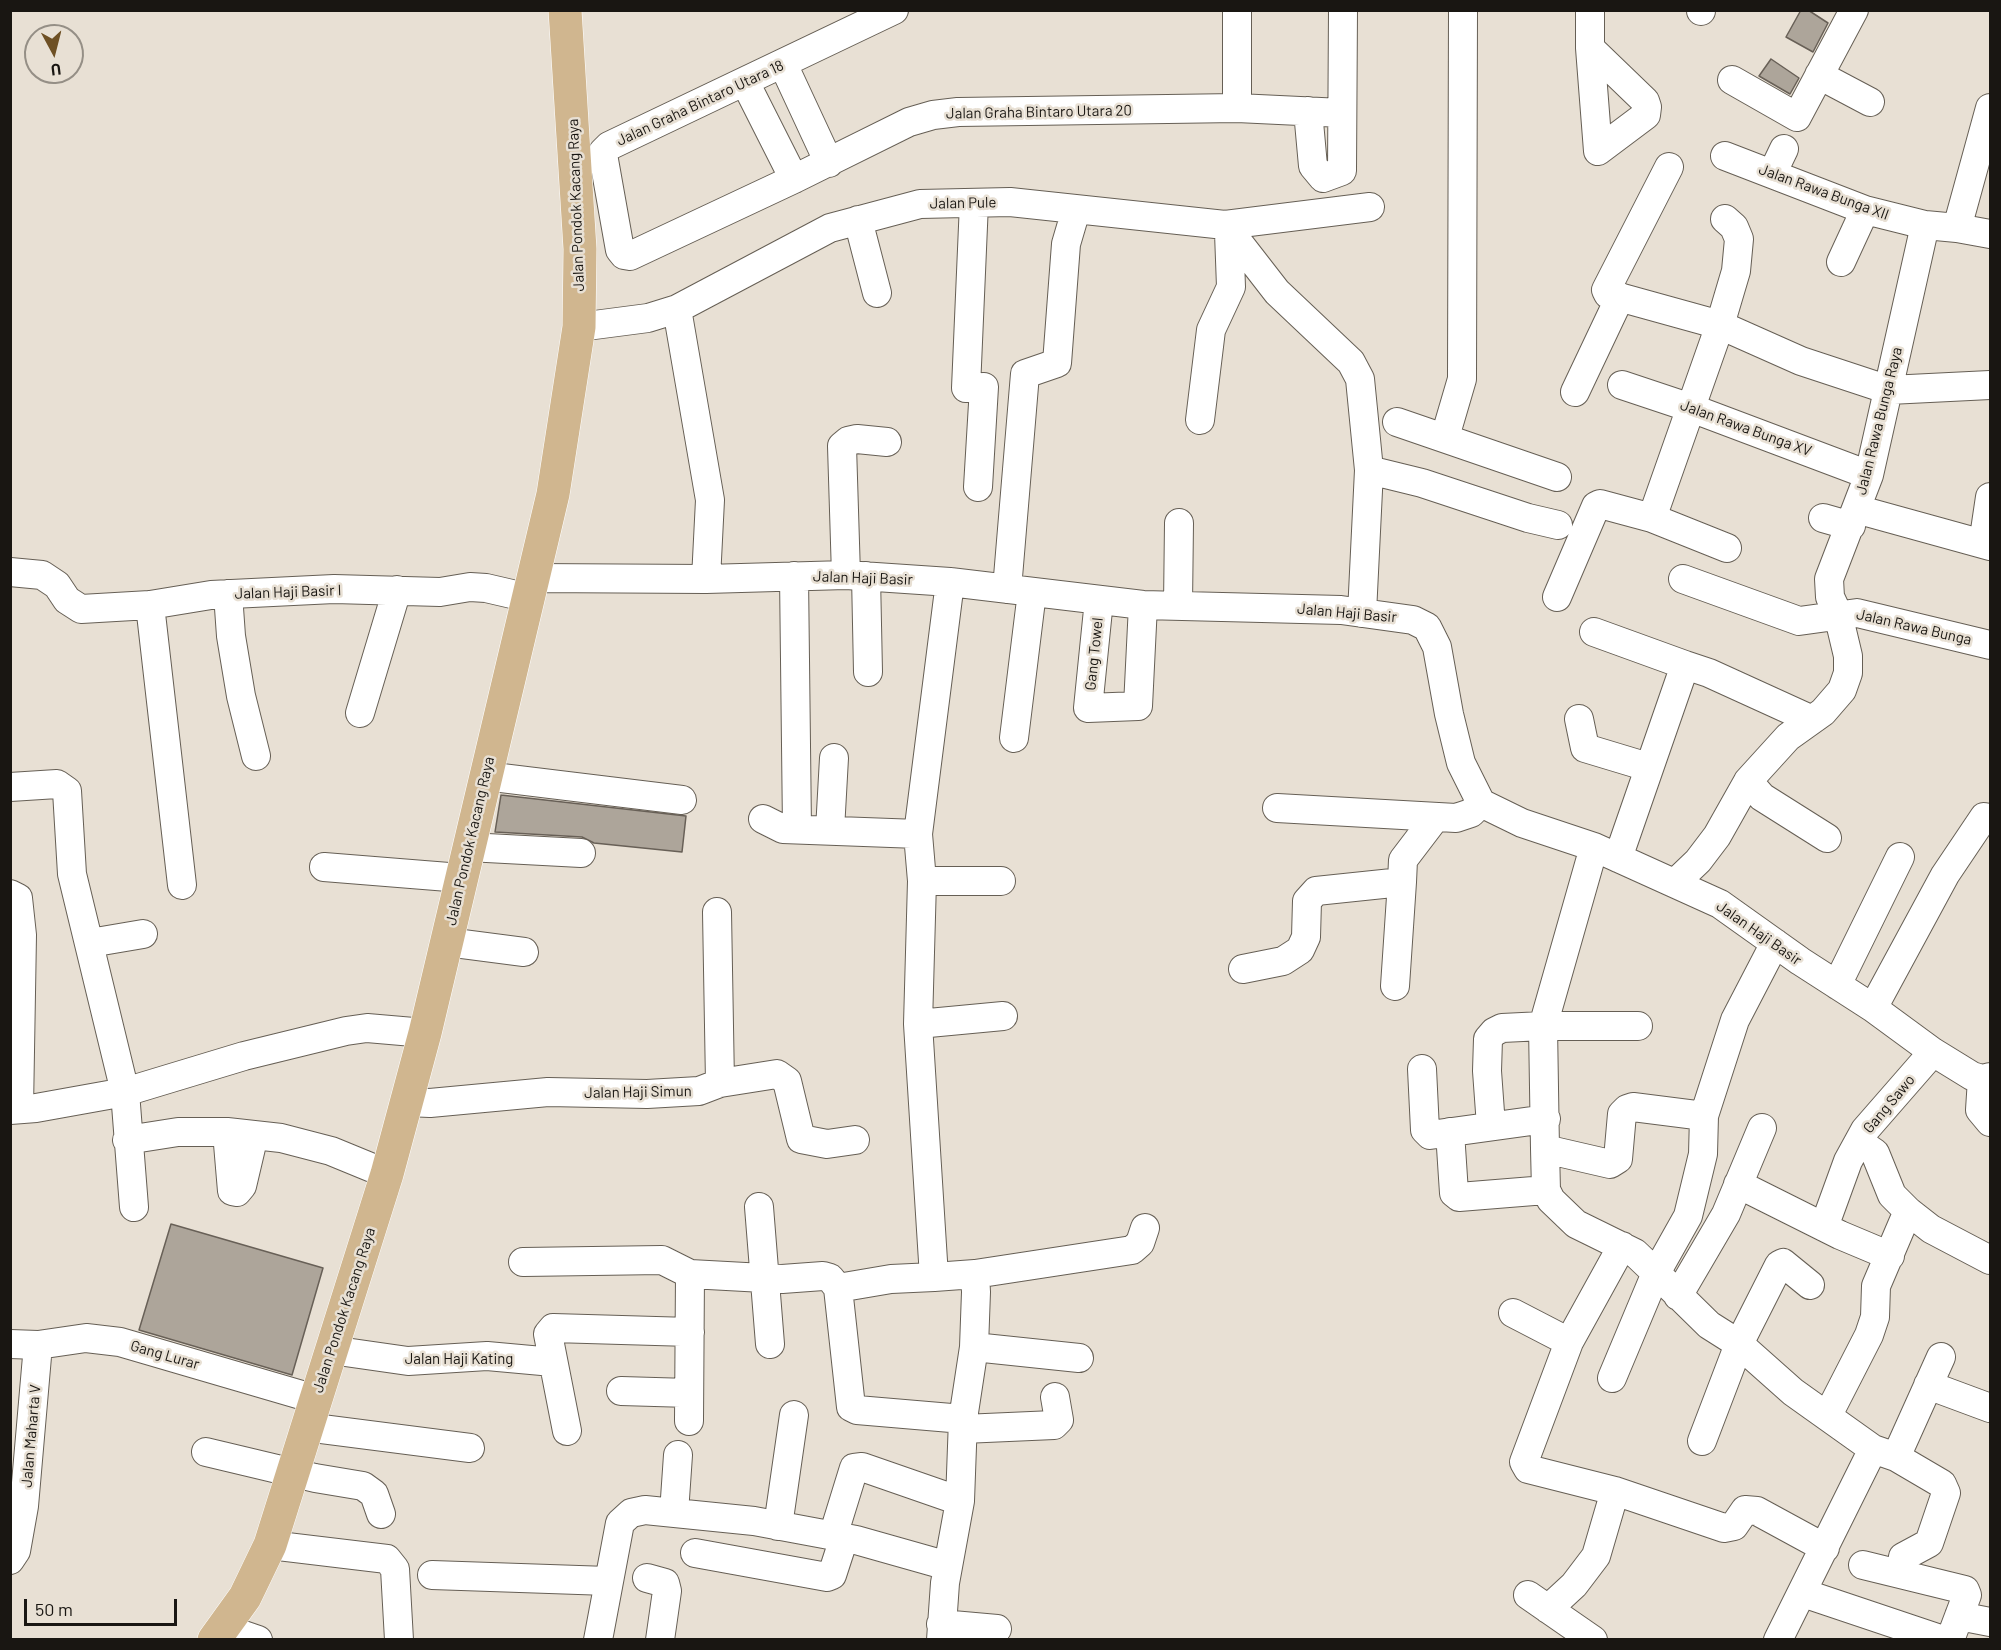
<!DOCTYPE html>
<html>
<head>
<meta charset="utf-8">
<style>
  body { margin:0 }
  #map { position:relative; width:2001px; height:1650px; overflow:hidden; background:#e8e0d4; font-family:Barlow,sans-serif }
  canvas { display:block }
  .frame { position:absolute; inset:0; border:12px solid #191612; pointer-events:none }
  .north { position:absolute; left:24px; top:24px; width:60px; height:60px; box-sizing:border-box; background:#e8e0d4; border:2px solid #958f86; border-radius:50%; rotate:173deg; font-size:16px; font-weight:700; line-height:24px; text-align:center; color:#191612 }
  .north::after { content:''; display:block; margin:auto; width:21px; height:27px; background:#6e5024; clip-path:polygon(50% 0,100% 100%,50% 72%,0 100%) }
  .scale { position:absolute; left:24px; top:1599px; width:153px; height:27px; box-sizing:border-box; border:3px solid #191612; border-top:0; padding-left:8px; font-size:18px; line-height:21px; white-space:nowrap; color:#191612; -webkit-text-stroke:4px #e8e0d4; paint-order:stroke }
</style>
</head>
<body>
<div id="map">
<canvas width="2001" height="1650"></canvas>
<div class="frame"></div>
<div class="north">U</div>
<div class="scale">50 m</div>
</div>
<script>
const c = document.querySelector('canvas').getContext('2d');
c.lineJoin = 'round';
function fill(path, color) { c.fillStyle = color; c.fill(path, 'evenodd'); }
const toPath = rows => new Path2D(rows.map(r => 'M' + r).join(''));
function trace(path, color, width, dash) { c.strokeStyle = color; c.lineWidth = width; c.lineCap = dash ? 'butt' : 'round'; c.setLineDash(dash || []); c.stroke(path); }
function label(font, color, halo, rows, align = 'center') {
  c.font = font + ' Barlow,sans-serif'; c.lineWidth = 5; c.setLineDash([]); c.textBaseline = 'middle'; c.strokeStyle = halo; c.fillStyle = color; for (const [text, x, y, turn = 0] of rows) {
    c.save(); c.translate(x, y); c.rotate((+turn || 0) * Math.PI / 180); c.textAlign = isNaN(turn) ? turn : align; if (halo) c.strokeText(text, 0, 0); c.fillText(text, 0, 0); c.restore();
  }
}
const building = toPath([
  [1801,10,1808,10,1828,23,1813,52,1786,37,1801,10],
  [1771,59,1799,78,1790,94,1759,76,1771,59],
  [501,795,686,816,682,852,594,843,582,837,495,832,501,795],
  [171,1224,323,1268,292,1375,139,1330,171,1224]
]);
const minor = toPath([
  [894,10,609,146,603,152,604,160,620,250,624,255,630,256,794,179,909,122,933,115,958,112,1237,108,1342,113],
  [1237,10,1237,108],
  [1590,10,1590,48,1598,151,1646,115,1647,107,1645,101,1590,48],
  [1701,10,1701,11],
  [783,64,829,163],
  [1819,75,1870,102],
  [1732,80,1797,117,1854,10],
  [745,82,794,179],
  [1308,111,1313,166,1323,178,1342,171,1343,10],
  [1725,156,1865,210,1925,225],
  [1669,167,1606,290,1608,294,1720,325,1801,361,1889,390,1990,385],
  [1772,174,1784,149],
  [974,203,966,388,984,387,978,487],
  [1725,219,1734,227,1739,239,1736,271,1720,325,1652,518,1727,548],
  [858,220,877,293],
  [1225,225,1277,292,1351,362,1360,379,1369,470,1362,613],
  [1957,228,1990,234],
  [1841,262,1865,210],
  [677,309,710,500,706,579],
  [579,327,648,318,677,309,830,228,920,204,1010,202,1225,225,1370,207],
  [1622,385,1691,408,1869,475],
  [1575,392,1620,297],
  [1200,420,1211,330,1231,287,1229,233],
  [1397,422,1557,477],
  [1445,437,1462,379,1463,10],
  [1369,470,1422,483,1528,518,1558,525],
  [1856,509,1990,546],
  [1823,518,1851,526],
  [1983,544,1990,497],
  [10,572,42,575,57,585,67,600,81,609,150,605,211,595,334,589,440,592,470,587,486,588,529,598],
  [846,575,842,446,848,441,857,439,887,442],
  [794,576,797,829],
  [866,576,868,672],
  [533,578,706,579,846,575,950,582,1143,605,1341,610,1413,620,1427,627,1437,647,1449,714,1461,763,1481,803,1522,823,1594,847,1720,904,1800,961,1873,1008,1933,1052,1972,1076,1982,1079,1990,1077],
  [1683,579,1799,621,1857,613,1990,645],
  [1007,589,1025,374,1057,363,1066,244,1076,210],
  [228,594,231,636,241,696,256,756],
  [1557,597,1596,506,1600,504,1652,518],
  [1099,600,1088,708,1138,706,1143,605],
  [150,605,182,885],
  [1178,605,1179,523],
  [1594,632,1685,665,1618,858],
  [1685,665,1709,673,1810,719],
  [360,713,397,590],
  [1579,719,1585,748,1648,767],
  [1014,738,1032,592],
  [485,776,682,800],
  [1748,781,1762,797,1827,838],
  [10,787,57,784,67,791,72,874,125,1092,134,1207],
  [1277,808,1456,818,1471,813,1481,803],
  [763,819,783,829,918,834],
  [830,830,834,758],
  [468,847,581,853],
  [1594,847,1543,1026,1545,1149,1546,1190,1551,1200,1576,1224,1635,1253,1656,1273,1612,1378],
  [324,867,461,878],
  [922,881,1001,881],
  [1675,883,1698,861,1717,836,1748,781,1788,737,1823,712,1842,690,1848,673,1848,656,1838,614,1830,597,1829,579,1869,475,1925,225,1957,228,1990,108],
  [10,894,18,898,22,935,19,1109],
  [717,912,720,1083],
  [447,942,524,952],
  [90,943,143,934],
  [1775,943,1735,1020,1704,1116,1703,1154,1688,1216,1656,1273,1709,1325,1739,1344,1793,1392,1873,1449,1896,1457,1941,1357],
  [1243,969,1283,961,1300,950,1306,937,1307,901,1316,891,1402,882,1403,860,1435,818],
  [1837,985,1900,857],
  [1395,986,1402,882],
  [1873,1008,1945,875,1984,817,1990,818],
  [918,1024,1003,1016],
  [1422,1069,1425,1130,1430,1135,1546,1119],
  [1982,1079,1980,1110,1990,1122],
  [407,1102,430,1103,548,1092,647,1094,699,1091,720,1083,777,1074,787,1081,801,1139,827,1144,855,1140],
  [10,1110,36,1108,125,1092,244,1056,346,1031,367,1028,425,1033],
  [1491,1126,1487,1071,1488,1039,1494,1032,1502,1028,1543,1026,1638,1026],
  [227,1132,232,1191,237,1192,242,1186,254,1135],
  [1450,1132,1454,1193,1459,1197,1546,1190],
  [127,1140,178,1132,227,1132,281,1138,331,1151,387,1174],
  [1859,1142,1875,1153,1892,1195,1908,1211,1931,1229,1990,1260],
  [1545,1149,1610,1164,1618,1159,1622,1114,1627,1109,1633,1107,1704,1116],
  [1738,1184,1840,1235,1890,1256],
  [759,1207,770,1344],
  [1824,1227,1848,1161,1865,1130,1933,1052],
  [523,1262,662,1260,690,1274,782,1279,823,1276,830,1278,838,1288,891,1279,934,1277],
  [975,1274,1132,1250,1140,1243,1145,1228],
  [838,1288,851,1407,857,1410,963,1419],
  [1678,1296,1726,1214,1762,1128],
  [1513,1313,1569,1342],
  [10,1344,38,1345,86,1338,120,1342,315,1399],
  [974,1347,1079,1358],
  [331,1350,408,1361,487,1356,553,1362],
  [1928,1385,1990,1408],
  [621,1391,689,1393],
  [1828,1415,1869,1335,1875,1317,1876,1286,1908,1211],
  [689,1421,690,1274],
  [306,1427,470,1448],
  [963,1429,1054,1425,1059,1420,1055,1397],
  [567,1431,548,1334,553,1328,690,1332],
  [1702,1441,1739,1344,1779,1265,1783,1263,1810,1285],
  [206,1452,315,1478,363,1486,374,1494,381,1514],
  [1896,1457,1942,1484,1946,1493,1929,1543,1903,1557,1900,1574],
  [1615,1491,1724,1528,1734,1526,1745,1510,1757,1511,1825,1548],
  [674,1513,678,1455],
  [778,1526,794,1415],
  [833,1536,854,1468,862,1467,960,1501],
  [270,1545,387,1559,395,1569,399,1640],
  [695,1553,827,1577,832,1575,844,1538],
  [10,1560,16,1551,24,1506,38,1345],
  [1863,1565,1965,1590,1967,1595,1950,1640],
  [432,1575,608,1581],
  [647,1578,665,1583,667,1591,660,1640],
  [1803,1593,1943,1640],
  [1528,1595,1593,1640],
  [1548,1609,1574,1585,1596,1556,1615,1491,1528,1469,1524,1462,1569,1342,1622,1246],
  [1959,1616,1990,1622],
  [941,1624,997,1629],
  [223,1628,258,1640],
  [598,1640,620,1523,631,1513,645,1510,754,1521,856,1540,948,1566],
  [941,1640,945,1583,960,1501,963,1419,974,1347,976,1292,975,1274,934,1277,918,1024,922,881,918,834,950,582],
  [1778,1640,1873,1449]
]);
const major = toPath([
  [214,1640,245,1597,270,1545,387,1174,425,1033,553,494,579,327,580,249,565,10]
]);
const streetNames = [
  ["Jalan Graha Bintaro Utara 18",700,103,-25],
  ["Jalan Graha Bintaro Utara 20",1039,112,-1],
  ["Jalan Rawa Bunga XII",1824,192,20],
  ["Jalan Pule",963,203,-1],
  ["Jalan Pondok Kacang Raya",576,205,-92],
  ["Jalan Rawa Bunga Raya",1879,421,-76],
  ["Jalan Rawa Bunga XV",1746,428,20],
  ["Jalan Haji Basir",863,578,2],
  ["Jalan Haji Basir I",288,592,-2],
  ["Jalan Haji Basir",1347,613,5],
  ["Jalan Rawa Bunga",1914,627,13],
  ["Gang Towel",1094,654,-84],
  ["Jalan Pondok Kacang Raya",470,841,-77],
  ["Jalan Haji Basir",1759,933,35],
  ["Jalan Haji Simun",638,1092,-1],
  ["Gang Sawo",1889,1104,-50],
  ["Jalan Pondok Kacang Raya",344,1310,-72],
  ["Gang Lurar",165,1355,16],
  ["Jalan Haji Kating",459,1359],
  ["Jalan Maharta V",31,1436,-85]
];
fill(building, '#ada59a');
trace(building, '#686057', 1.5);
trace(minor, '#665f55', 30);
trace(major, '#fff', 34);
trace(minor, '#fff', 28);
trace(major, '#d0b68f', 33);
label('15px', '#191612', '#e8e0d4', streetNames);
</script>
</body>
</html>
